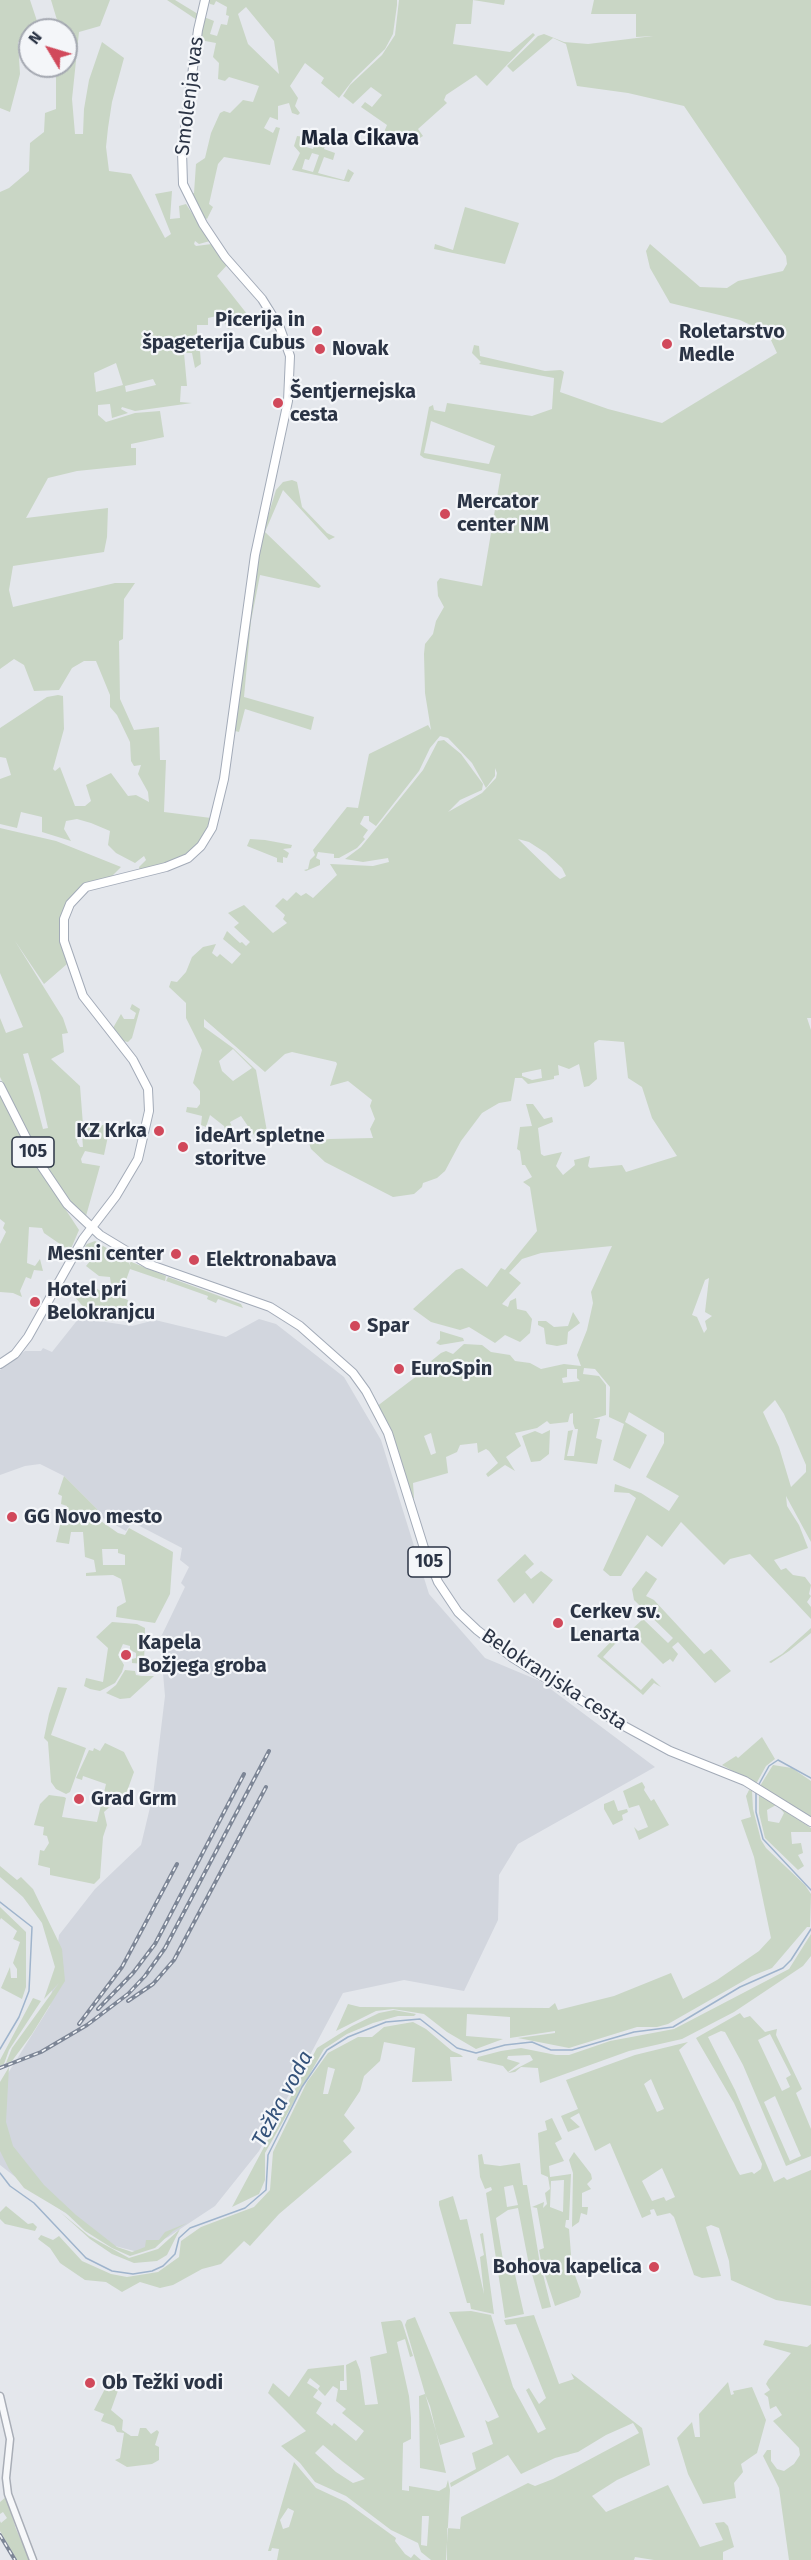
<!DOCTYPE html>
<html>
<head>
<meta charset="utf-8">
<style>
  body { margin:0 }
  #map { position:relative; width:811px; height:2560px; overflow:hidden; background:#e4e7ec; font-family:"Fira Sans",sans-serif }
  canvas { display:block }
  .north { position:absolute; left:18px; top:18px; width:60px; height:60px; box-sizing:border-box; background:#f4f6f9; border:2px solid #a4a8b1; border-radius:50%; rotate:308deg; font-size:16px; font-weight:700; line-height:24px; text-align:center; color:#2b3445 }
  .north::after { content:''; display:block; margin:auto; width:21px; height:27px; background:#d1495b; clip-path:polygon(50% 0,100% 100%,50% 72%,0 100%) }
</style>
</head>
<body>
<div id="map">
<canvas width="811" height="2560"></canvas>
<div class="north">N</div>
</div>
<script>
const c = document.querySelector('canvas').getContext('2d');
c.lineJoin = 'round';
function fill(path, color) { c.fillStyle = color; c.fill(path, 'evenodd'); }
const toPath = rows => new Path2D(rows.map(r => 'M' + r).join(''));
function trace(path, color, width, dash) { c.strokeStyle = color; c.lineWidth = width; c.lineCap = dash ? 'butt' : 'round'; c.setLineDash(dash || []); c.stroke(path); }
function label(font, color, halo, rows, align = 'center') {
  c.font = font + ' "Fira Sans",sans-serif'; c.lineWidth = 4.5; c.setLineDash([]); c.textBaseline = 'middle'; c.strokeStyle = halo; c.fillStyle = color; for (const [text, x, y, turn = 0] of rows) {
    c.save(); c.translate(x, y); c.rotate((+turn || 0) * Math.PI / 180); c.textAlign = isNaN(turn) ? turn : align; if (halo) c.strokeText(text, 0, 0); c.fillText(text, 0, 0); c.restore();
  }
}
const built = toPath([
  [79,1318,132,1326,155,1320,226,1337,259,1319,276,1324,344,1377,381,1440,429,1594,485,1658,540,1681,655,1767,518,1844,499,1875,498,1920,464,1991,404,1980,343,1993,259,2151,215,2206,168,2237,138,2252,115,2246,40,2196,0,2165,0,2086,50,2006,59,1935,95,1889,141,1845,153,1795,165,1696,160,1639,185,1587,181,1583,189,1567,180,1560,182,1548,132,1522,126,1531,98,1515,97,1509,64,1476,40,1464,25,1466,0,1475,0,1370,25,1351,41,1351,43,1348,52,1352]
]);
const green = toPath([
  [0,0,30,0,40,30,30,30,30,37,18,42,20,74,10,112,0,108],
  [51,0,110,0,100,26,79,32,72,99,75,134,83,134,84,109,89,80,102,42,124,58,112,102,108,128,106,147,109,171,131,174,165,238,171,234,155,194,172,191,170,219,180,218,179,206,186,204,210,241,199,244,195,241,194,244,196,246,212,244,228,264,217,276,251,319,228,329,221,315,208,318,208,325,197,325,197,334,192,336,196,351,200,351,201,364,195,368,192,353,184,353,187,386,181,386,180,402,192,403,135,411,122,407,121,409,128,413,112,418,110,404,98,405,98,415,106,422,135,413,160,411,164,437,131,444,131,448,136,448,136,465,77,471,48,478,26,518,108,508,107,537,104,552,13,566,9,590,13,607,115,583,135,583,124,599,123,639,119,641,120,699,134,730,159,727,160,760,166,760,164,812,211,818,203,837,191,852,179,860,140,872,139,867,146,860,144,856,135,863,116,853,108,845,110,831,91,823,77,819,66,821,64,829,71,841,42,832,42,817,21,812,17,828,0,824,0,779,11,775,6,758,0,757,0,728,47,697,58,695,63,696,64,729,53,769,55,771,60,767,75,806,85,806,91,801,86,785,111,773,128,796,136,795,149,802,148,792,138,774,141,765,134,766,131,761,130,742,117,715,110,707,110,695,96,661,84,661,72,668,59,690,34,691,24,665,14,659,0,669,0,192,9,188,29,171,30,143,44,132,45,113,56,109,56,66,66,66,66,30,60,30],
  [116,363,123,385,96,392,94,373],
  [153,379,156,385,126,392,125,386],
  [167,0,175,0,198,14,197,20],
  [208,0,397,0,397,5,393,34,385,49,353,80,339,98,321,83,324,78,305,63,290,86,298,98,295,106,300,113,298,115,292,113,289,103,278,106,278,120,270,117,264,128,273,133,276,127,280,128,270,165,224,157,218,164,209,204,213,207,207,219,203,217,190,194,194,193,196,164,205,158,211,133,220,113,224,111,230,113,243,100,253,102,259,86,229,77,225,81,218,79,219,63,213,57,216,43,200,40,204,17,214,21,210,34,217,36,221,24,227,25,229,16,226,15,227,7,216,1,214,5,210,4],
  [246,7,274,41,279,74,248,44,238,14],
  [399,0,505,0,504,5,473,0,471,24,456,24,453,44,510,52,533,33,535,35,487,86,476,75,446,95,444,100,447,103,418,129,423,136,412,143,394,135,391,141,382,137,387,125,361,107,365,102,372,107,382,95,371,87,353,104,343,96,350,85,382,55,395,35],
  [594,0,811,0,811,1018,807,1018,811,1030,811,1542,786,1496,787,1506,799,1525,808,1548,774,1560,781,1570,786,1568,793,1575,805,1577,811,1585,809,1594,811,1596,807,1602,811,1607,811,1619,750,1554,730,1559,724,1565,681,1522,662,1547,647,1535,621,1576,610,1576,603,1570,636,1498,629,1493,614,1492,615,1484,641,1493,669,1511,679,1496,646,1477,664,1443,664,1433,629,1412,625,1422,647,1435,630,1469,613,1460,624,1424,609,1417,610,1387,595,1369,584,1368,583,1374,599,1376,606,1385,606,1415,593,1419,600,1419,596,1438,602,1440,597,1464,564,1460,568,1431,573,1430,567,1456,574,1456,578,1429,575,1429,573,1423,573,1413,570,1414,568,1422,550,1424,547,1421,537,1428,515,1433,521,1446,506,1457,515,1471,505,1465,488,1477,486,1474,498,1463,489,1451,486,1449,478,1453,477,1443,460,1445,457,1452,446,1457,448,1473,413,1483,414,1498,410,1500,376,1407,426,1369,425,1366,441,1353,446,1351,453,1354,464,1344,482,1345,491,1352,510,1355,515,1361,530,1363,541,1369,564,1364,581,1366,577,1355,587,1330,593,1303,591,1292,612,1246,541,1253,522,1259,509,1273,521,1283,502,1304,508,1307,510,1301,516,1298,517,1309,526,1311,532,1319,530,1333,520,1342,505,1335,495,1343,469,1327,460,1330,431,1322,413,1309,456,1270,462,1268,487,1287,501,1268,505,1270,537,1231,530,1187,523,1182,532,1177,525,1165,522,1165,520,1151,517,1149,520,1127,532,1126,526,1104,533,1104,544,1119,552,1117,553,1122,538,1128,541,1154,544,1156,562,1152,556,1166,563,1175,575,1165,574,1160,590,1156,588,1166,590,1168,622,1165,626,1172,677,1156,652,1118,642,1087,628,1078,624,1042,599,1040,594,1043,597,1079,589,1086,584,1087,579,1064,569,1069,558,1065,559,1075,554,1076,554,1079,528,1084,522,1078,515,1078,511,1101,499,1103,482,1113,461,1141,445,1171,437,1178,423,1183,422,1187,414,1194,393,1197,325,1162,311,1149,309,1143,329,1139,373,1138,370,1129,375,1119,370,1106,372,1100,348,1081,330,1086,337,1064,336,1062,292,1052,285,1054,265,1072,204,1019,204,1027,233,1048,256,1070,268,1137,256,1138,241,1116,230,1122,235,1134,227,1136,224,1126,210,1115,206,1127,201,1125,202,1116,186,1112,187,1107,197,1108,200,1104,200,1091,193,1083,202,1050,186,1018,186,1003,169,987,171,981,177,982,186,972,192,957,203,947,216,944,212,953,217,957,220,954,232,964,241,954,223,939,227,931,240,943,242,942,246,946,250,942,234,927,239,923,228,913,244,905,273,933,287,923,283,919,285,915,275,906,283,898,287,901,296,892,301,896,306,893,313,898,337,875,330,864,373,866,389,862,388,858,363,862,345,859,361,847,423,770,438,741,444,740,461,754,483,784,482,790,460,800,448,812,482,793,496,778,497,773,495,768,495,776,486,788,472,763,448,738,440,736,430,748,419,771,376,826,369,821,369,816,364,816,360,824,368,830,363,837,365,839,357,848,339,858,334,858,334,854,318,852,316,858,320,860,320,865,306,871,304,870,308,869,310,860,315,855,313,850,347,807,358,808,369,754,428,725,431,730,425,693,424,654,425,644,433,634,436,621,444,607,438,596,437,582,440,578,482,586,501,474,424,458,420,455,429,407,433,405,434,410,445,412,447,403,532,416,552,409,554,378,479,364,481,362,472,353,474,345,479,346,480,356,545,371,561,370,564,372,560,392,608,409,662,423,777,353,770,338,763,331,740,320,670,303,650,268,646,251,650,244,700,287,727,288,738,281,783,271,787,264,786,256,684,106,628,93,577,86,566,44,553,38,513,72,507,66,538,36,544,34,564,42,588,44,653,36,636,37,636,14,591,14],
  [431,421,495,446,489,464,424,453],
  [518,839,529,842,546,853,562,868,566,876,560,879,555,875],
  [233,1049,252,1068,233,1081,222,1071,219,1061],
  [541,1069,542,1078,532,1080,522,1076,522,1073],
  [709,1278,705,1312,712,1316,705,1321,707,1329,704,1333,697,1317,692,1315,705,1280],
  [567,1369,577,1369,577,1378,580,1381,563,1383,562,1378,567,1377],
  [775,1400,784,1414,806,1465,806,1472,791,1487,779,1447,763,1412],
  [431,1433,436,1453,431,1455,424,1436],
  [297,136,305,137,303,146,313,149,316,140,326,143,324,149,335,153,333,160,324,157,318,173,344,180,348,169,354,173,349,182,292,170,300,153,294,146],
  [312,153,319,155,313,172,302,169,305,159,309,160],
  [465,207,519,223,505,264,434,249,435,244,453,250],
  [292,480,297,482,302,507,327,533,335,537,329,540,283,490,265,532,321,586,319,588,260,575,251,621,244,697,314,717,311,730,245,709,239,732,235,731,246,630,264,529,276,490,283,482],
  [0,828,56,841,121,867,112,876,86,886,60,922,61,944,67,964,44,984,15,941,63,1018,68,1033,62,1034,64,1052,51,1059,80,1086,83,1125,78,1128,77,1142,80,1147,83,1147,82,1134,85,1134,87,1126,100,1126,111,1122,104,1155,85,1151,81,1159,82,1163,100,1166,86,1216,68,1200,40,1159,0,1077,0,1018,6,1033,23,1027,0,973],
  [28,1053,40,1093,48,1128,43,1129,23,1054],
  [250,839,265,840,292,845,291,848,283,849,289,853,287,858,283,857,283,863,277,862,277,858,247,846],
  [132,1004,140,1009,132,1038,128,1042,123,1041,113,1028,121,1014,124,1019,134,1019,136,1013,130,1009],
  [0,1094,21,1137,23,1149,26,1149,79,1230,70,1251,44,1233,42,1228,29,1227,27,1263,35,1266,40,1259,43,1271,34,1270,31,1279,26,1277,20,1291,22,1297,13,1293,0,1292,0,1244,6,1232,3,1228,5,1223,0,1219],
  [95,1241,128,1261,131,1267,129,1261,166,1276,165,1281,130,1269,120,1297,128,1300,127,1306,143,1312,114,1308,113,1321,75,1318,85,1309,75,1297,90,1293,96,1288,102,1292,111,1284,110,1277,99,1276,86,1266,95,1255,90,1252,83,1258,79,1254,87,1244],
  [168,1277,241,1304,243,1308,218,1299,216,1303,207,1299,208,1296,166,1281],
  [573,1312,580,1323,568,1332,567,1344,557,1346,546,1344,544,1328,538,1325,538,1321,546,1321,554,1327,568,1326],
  [440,1331,463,1338,464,1341,440,1345,436,1343,440,1339],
  [550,1430,549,1454,540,1461,531,1462,522,1436,535,1431,542,1434],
  [64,1476,97,1509,98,1519,118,1533,125,1535,129,1528,173,1552,170,1594,155,1623,116,1617,117,1607,126,1602,121,1579,113,1575,86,1576,86,1573,96,1572,94,1560,85,1557,83,1532,71,1532,69,1544,56,1542,62,1517,74,1520,75,1514,66,1511,67,1506,61,1504,62,1496,58,1494],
  [102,1549,118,1549,118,1553,125,1555,125,1565,103,1565],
  [525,1554,534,1564,525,1572,531,1579,541,1571,553,1580,533,1604,525,1593,514,1603,497,1580],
  [646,1571,657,1579,646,1596,654,1600,704,1654,711,1649,731,1671,715,1683,678,1642,672,1647,678,1654,673,1662,670,1659,663,1664,640,1641,637,1642,626,1632,603,1657,641,1690,652,1678,661,1687,654,1683,643,1695,597,1656,625,1627,630,1631,643,1619,668,1643,673,1638,634,1600,632,1589],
  [112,1622,137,1624,145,1628,144,1664,132,1663,132,1659,136,1658,136,1653,130,1650,130,1646,123,1644,118,1655,124,1665,122,1672,115,1683,100,1691,90,1689,84,1686,86,1678,103,1682,108,1648,96,1637],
  [811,1628,811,1633,789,1651,771,1663,769,1662,782,1654],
  [125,1670,135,1671,136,1675,142,1676,154,1676,130,1698,120,1699,106,1693,116,1685],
  [58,1687,67,1688,51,1735,86,1748,70,1792,66,1794,56,1789,51,1782,48,1742,44,1738,49,1714],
  [762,1737,775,1759,766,1766,756,1784,722,1765,736,1756,738,1758],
  [105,1743,124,1752,134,1772,121,1808,113,1804,104,1812,107,1825,103,1837,100,1878,94,1884,50,1875,50,1868,38,1865,40,1850,44,1851,49,1843,47,1836,43,1835,44,1827,34,1825,40,1804,49,1795,64,1797,66,1798,62,1817,97,1822,106,1784,83,1776,82,1780,76,1778,89,1750,93,1751,94,1748,100,1751],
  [773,1765,792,1768,811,1781,811,1817,760,1786],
  [642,1782,645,1787,644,1790,651,1801,654,1799,669,1825,639,1840,634,1827,638,1831,648,1827,639,1805,629,1808,623,1791],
  [749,1790,752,1791,753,1809,761,1840,766,1848,805,1885,811,1894,810,1927,807,1927,772,1968,752,1976,668,2024,657,2027,637,2027,569,2048,518,2038,555,2033,555,2031,510,2038,510,2017,467,2014,466,2036,503,2039,476,2049,447,2032,424,2014,393,2009,376,2011,336,2031,348,2004,360,2007,549,2008,555,2003,558,2010,614,1996,671,1973,683,1999,717,1980,759,1951,771,1938,754,1857,741,1820,751,1817,746,1796],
  [759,1795,776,1805,767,1810,768,1821,779,1823,784,1813,779,1807,811,1828,811,1832,791,1832,792,1844,801,1843,803,1853,798,1855,804,1866,798,1870,765,1838,759,1813],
  [614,1800,618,1811,627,1809,628,1812,622,1815,623,1820,613,1825,604,1809,604,1804],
  [0,1866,17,1880,21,1877,33,1889,62,1949,65,1981,32,2034,12,2061,6,2063,12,2048,59,1983,44,1999,55,1967,42,1923,23,1897,0,1877],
  [0,1907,26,1932,26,1987,22,1999,1,1988,10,1967,11,1978,17,1978,17,1969,13,1963,20,1942,13,1939,17,1931,1,1918,0,1920],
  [811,1934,811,1956,803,1966,734,2012,682,2039,629,2051,540,2083,538,2068,521,2067,515,2072,508,2073,533,2060,530,2055,508,2056,507,2059,520,2063,508,2072,503,2066,477,2060,478,2057,501,2051,521,2048,556,2055,569,2055,610,2041,674,2029,789,1969],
  [33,1998,41,2001,9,2050,4,2064,0,2066,0,2060],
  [394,2010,416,2014,414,2016,398,2016,373,2023,347,2034,324,2049,265,2153,265,2180,259,2194,232,2207,317,2048,352,2026,379,2013],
  [740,2013,744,2018,750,2016,765,2032,777,2029,776,2035,802,2089,796,2093,811,2129,811,2156,786,2166,743,2065,725,2032,721,2031,708,2037,735,2090,774,2182,784,2177,787,2180,811,2170,811,2306,776,2300,731,2280,729,2261,719,2228,711,2225,706,2227,721,2276,702,2278,694,2275,674,2217,670,2213,657,2216,654,2209,650,2210,651,2214,642,2218,610,2143,595,2151,579,2113,570,2118,580,2127,568,2132,561,2116,578,2109,566,2080,635,2055,688,2042,679,2050,737,2170,740,2175,752,2172,754,2174,761,2169,762,2164,734,2103,696,2038],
  [770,2034,791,2075,786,2078,790,2087,782,2091,758,2040],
  [651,2079,664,2109,657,2112,644,2084],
  [775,2096,801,2156,790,2161,764,2102],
  [662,2168,675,2197,666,2201,664,2197,652,2201,642,2181],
  [413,2022,426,2029,452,2051,461,2055,463,2057,450,2057,452,2081,412,2082,415,2048,384,2042,380,2061,364,2076,360,2091,344,2115,355,2128,343,2141,352,2152,279,2214,250,2246,244,2241,221,2264,202,2269,173,2285,160,2288,140,2282,122,2292,106,2282,85,2280,60,2263,50,2248,38,2239,41,2235,53,2240,59,2236,82,2261,111,2274,127,2277,158,2272,179,2257,181,2241,201,2227,254,2207,270,2190,273,2152,307,2082,328,2053,358,2037,372,2037,384,2027],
  [328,2067,335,2069,328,2094,323,2094],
  [9,2067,6,2122,13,2146,44,2185,76,2215,117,2247,132,2252,145,2247,146,2240,159,2240,165,2232,187,2223,173,2231,155,2248,130,2256,112,2248,85,2231,66,2213,24,2188,9,2169,0,2151,0,2082],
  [552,2118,562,2139,555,2143,564,2161,549,2166,550,2177,571,2174,569,2220,566,2220,565,2227,569,2229,572,2267,581,2292,579,2297,555,2306,542,2266,539,2250,544,2248,537,2208,532,2207,544,2202,543,2208,547,2204,545,2193,550,2189,548,2177,541,2174,538,2133,547,2130,545,2121],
  [563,2180,564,2180,563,2212,550,2207,551,2181],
  [574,2152,591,2174,592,2179,587,2184,591,2189,582,2193,582,2207,588,2207,587,2215,581,2213,579,2222,572,2227,573,2173,569,2160],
  [482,2154,484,2164,500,2166,520,2163,523,2185,527,2185,539,2258,551,2307,542,2309,528,2260,518,2208,508,2210,496,2218,505,2272,514,2270,524,2314,505,2318,486,2193,492,2190,491,2187,485,2189,480,2177,478,2155],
  [513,2185,518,2205,507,2207,504,2187],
  [453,2196,460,2220,467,2219,484,2294,480,2257,484,2255,480,2234,483,2233,494,2314,471,2309,470,2303,467,2303,439,2205,439,2201],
  [6,2206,28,2224,33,2223,37,2227,35,2231,5,2224,0,2219,0,2212],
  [60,2212,89,2236,129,2258,158,2249,180,2229,167,2255,157,2261,134,2263,112,2254,90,2239],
  [471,2311,491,2315,513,2387,538,2433,546,2429,526,2390,529,2388,539,2404,546,2398,516,2324,506,2325,504,2320,534,2315,559,2384,574,2379,571,2373,642,2428,650,2465,617,2480,592,2496,606,2512,668,2485,700,2547,723,2540,715,2523,724,2522,728,2526,734,2547,723,2552,723,2560,654,2560,635,2557,634,2560,447,2560,447,2528,460,2529,461,2517,528,2483,535,2486,553,2479,639,2433,633,2423,606,2435,578,2452,555,2458,521,2474,508,2455,451,2487,450,2483,476,2469,472,2453,493,2444,485,2420,488,2422,499,2417,449,2312],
  [415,2317,465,2437,440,2445,405,2325,407,2320],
  [400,2320,402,2322,413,2356,410,2357,405,2339,397,2342,409,2396,411,2418,411,2439,403,2443,402,2490,409,2491,409,2486,439,2491,446,2487,448,2480,450,2490,446,2560,431,2560,421,2552,418,2543,391,2530,346,2496,315,2482,300,2463,281,2446,306,2431,268,2393,273,2383,289,2397,308,2369,344,2365,344,2381,340,2381,340,2390,347,2390,346,2365,356,2360,360,2370,365,2405,378,2404,370,2357,387,2353,381,2322],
  [310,2378,320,2386,318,2389,325,2396,333,2386,338,2389,336,2401,346,2409,342,2413,364,2431,356,2441,334,2423,332,2426,316,2413,322,2403,313,2397,318,2390,307,2383],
  [323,2445,342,2461,365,2479,353,2483,336,2472,315,2453],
  [422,2516,429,2516,427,2546,421,2545],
  [765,2340,807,2347,811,2344,811,2560,789,2560,779,2488,763,2456,767,2450,771,2450,771,2461,777,2469,784,2471,794,2464,800,2455,799,2448,773,2421,782,2415,776,2406,770,2409,768,2397,764,2394,770,2390,766,2384,768,2380,791,2353,763,2345],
  [109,2381,120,2385,111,2410,123,2420,122,2430,131,2436,138,2436,140,2428,146,2428,151,2434,157,2430,159,2432,155,2445,159,2447,159,2460,152,2464,127,2467,115,2460,120,2458,124,2433,117,2432,114,2426,101,2421,104,2414,94,2410],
  [728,2382,731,2395,734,2394,733,2391,752,2387,766,2420,757,2453,741,2464,743,2472,734,2483,736,2498,703,2504,688,2474,677,2438,692,2422,695,2437,700,2437,699,2414],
  [425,2394,430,2406,446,2473,420,2468,419,2396],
  [294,2462,316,2488,346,2502,396,2538,395,2541,405,2554,411,2558,414,2554,421,2560,277,2560,279,2549,272,2548,271,2551,268,2551],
  [288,2508,294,2511,289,2527,283,2529,280,2520],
  [6,2497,16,2529,30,2560,17,2560,0,2531,0,2521,1,2523,7,2518,3,2512,0,2514,0,2502]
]);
const stream = toPath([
  [758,1786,769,1766,778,1760,811,1778],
  [756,1793,756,1812,763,1839,811,1890],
  [0,1902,32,1927,29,1991,19,2017,0,2049],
  [0,2173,10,2186,34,2203,86,2258,112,2271,133,2274,152,2271,163,2266,175,2254,179,2238,190,2228,245,2208,266,2190,268,2155,302,2087,327,2050,348,2037,386,2022,420,2019,457,2048,476,2053,505,2045,532,2042,551,2050,572,2050,634,2032,673,2027,740,1987,783,1968,791,1960,811,1929]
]);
const minor = toPath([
  [0,2396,10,2439,6,2478,8,2494,33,2560]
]);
const major = toPath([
  [0,1086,38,1161,67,1204,100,1235,148,1264,270,1307,300,1326,353,1373,366,1391,388,1433,424,1548,438,1582,458,1612,477,1630,513,1658,613,1720,670,1751,745,1781,811,1822],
  [0,1364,15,1354,28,1337,83,1239,116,1196,138,1159,149,1111,148,1089,133,1060,83,996,64,941,64,919,70,904,86,887,166,867,188,858,201,846,212,828,224,779,255,555,288,401,290,356,280,328,262,299,225,257,203,224,183,184,182,151,198,30,205,0]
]);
const rail = toPath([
  [128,2001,153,1984,174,1960,266,1787],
  [98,2009,133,1973,155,1944,244,1774],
  [79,2024,122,1967,177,1864],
  [0,2068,41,2052,87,2025,128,1994,145,1976,165,1948,269,1751],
  [0,2535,15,2560]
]);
const markers = [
  [317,331,6,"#d1495b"],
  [667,344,6,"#d1495b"],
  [320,349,6,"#d1495b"],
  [278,403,6,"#d1495b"],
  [445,514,6,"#d1495b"],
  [159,1131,6,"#d1495b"],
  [183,1147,6,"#d1495b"],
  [176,1254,6,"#d1495b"],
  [194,1260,6,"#d1495b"],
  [35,1302,6,"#d1495b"],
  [355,1326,6,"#d1495b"],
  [399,1369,6,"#d1495b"],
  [12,1517,6,"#d1495b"],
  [558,1623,6,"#d1495b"],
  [126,1655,6,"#d1495b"],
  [79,1799,6,"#d1495b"],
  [654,2267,6,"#d1495b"],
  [90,2383,6,"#d1495b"]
];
const shields = [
  [33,1152,42],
  [429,1562,42]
];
const shieldNames = [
  ["105",33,1152],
  ["105",429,1562]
];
const streetNames = [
  ["Smolenja vas",190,96,-83],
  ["Belokranjska cesta",554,1680,33]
];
const poiNames = [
  ["Picerija in",305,320,"right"],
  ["špageterija Cubus",305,343,"right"],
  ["Roletarstvo",679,332],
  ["Medle",679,355],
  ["Novak",332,349],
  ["Šentjernejska",290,392],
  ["cesta",290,415],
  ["Mercator",457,502],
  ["center NM",457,525],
  ["KZ Krka",147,1131,"right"],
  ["ideArt spletne",195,1136],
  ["storitve",195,1159],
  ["Mesni center",164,1254,"right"],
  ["Elektronabava",206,1260],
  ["Hotel pri",47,1290],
  ["Belokranjcu",47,1313],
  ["Spar",367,1326],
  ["EuroSpin",411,1369],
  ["GG Novo mesto",24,1517],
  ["Cerkev sv.",570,1612],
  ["Lenarta",570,1635],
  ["Kapela",138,1643],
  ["Božjega groba",138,1666],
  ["Grad Grm",91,1799],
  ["Bohova kapelica",642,2267,"right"],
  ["Ob Težki vodi",102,2383]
];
const waterNames = [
  ["Težka voda",283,2099,-62]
];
const quarterNames = [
  ["Mala Cikava",360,139]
];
fill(built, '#d2d6de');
fill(green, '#c9d6c5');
trace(stream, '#9fb4cc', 1.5);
trace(minor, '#a9aeb7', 9);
trace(major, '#a3abb8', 10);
trace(minor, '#f7f8fa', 6);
trace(major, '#fff', 8);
trace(rail, '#7d8696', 4);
trace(rail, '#f4f6f9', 1.5, [4.5]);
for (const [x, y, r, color] of markers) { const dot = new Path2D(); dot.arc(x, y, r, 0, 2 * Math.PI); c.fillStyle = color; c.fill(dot); trace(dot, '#f4f6f9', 2); }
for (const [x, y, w] of shields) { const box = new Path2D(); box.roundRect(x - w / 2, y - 15, w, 30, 4.5); c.fillStyle = '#f4f6f9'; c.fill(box); trace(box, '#2b3445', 1.5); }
label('bold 18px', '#2b3445', null, shieldNames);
label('20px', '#2b3445', '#f4f6f9', streetNames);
label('bold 20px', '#2b3445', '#f4f6f9', poiNames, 'left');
label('italic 21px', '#34527a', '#f4f6f9', waterNames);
label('bold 22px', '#1d2536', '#f4f6f9', quarterNames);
</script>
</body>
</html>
